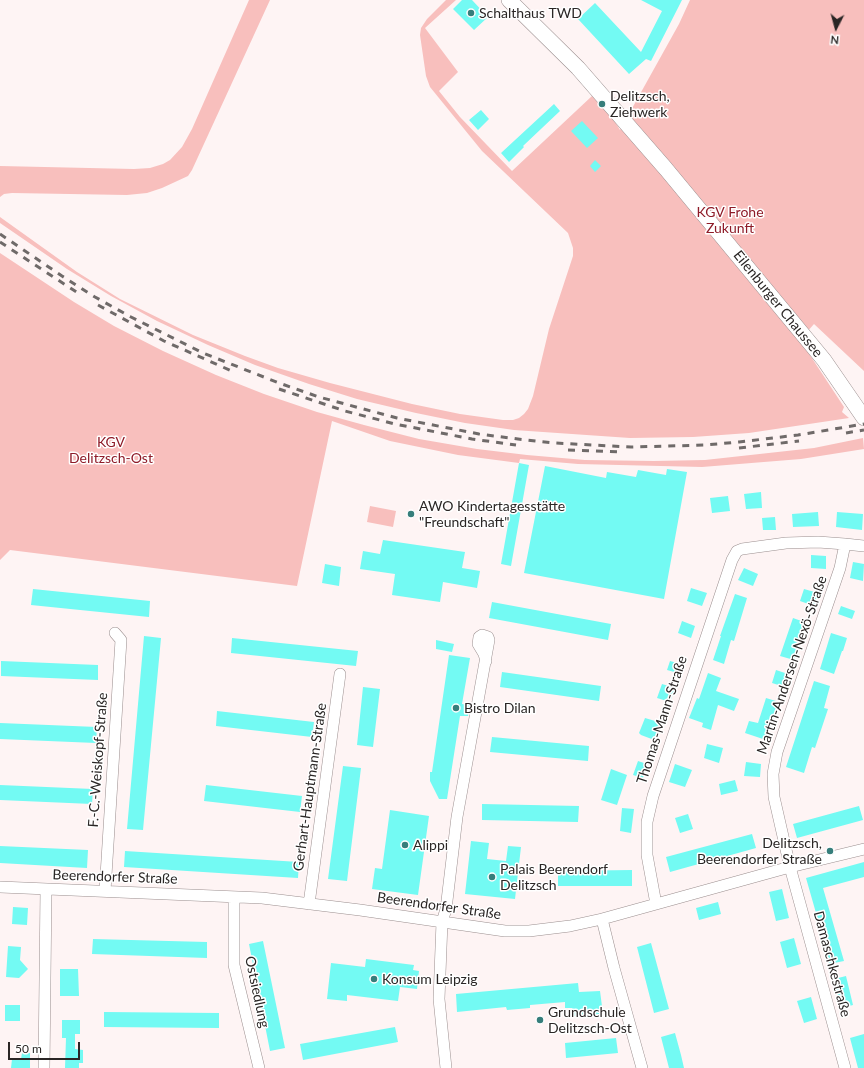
<!DOCTYPE html>
<html>
<head>
<meta charset="utf-8">
<style>
  body { margin:0 }
  #map { position:relative; width:864px; height:1068px; overflow:hidden; background:#fef4f4; font-family:Lato,sans-serif }
  canvas { display:block }
  .north { position:absolute; left:816px; top:8px; width:40px; height:40px; -webkit-text-stroke:3px #fff; paint-order:stroke; rotate:186deg; font-size:11px; font-weight:700; line-height:16px; text-align:center; color:#2a2625 }
  .north::after { content:''; display:block; margin:auto; width:14px; height:18px; background:#2a2625; clip-path:polygon(50% 0,100% 100%,50% 72%,0 100%) }
  .scale { position:absolute; left:8px; top:1042px; width:72px; height:18px; box-sizing:border-box; border:2px solid #2a2625; border-top:0; padding-left:5px; font-size:12px; line-height:14px; white-space:nowrap; color:#2a2625; -webkit-text-stroke:3px #fff; paint-order:stroke }
</style>
</head>
<body>
<div id="map">
<canvas width="864" height="1068"></canvas>
<div class="north">N</div>
<div class="scale">50 m</div>
</div>
<script>
const c = document.querySelector('canvas').getContext('2d');
c.lineJoin = 'round';
function fill(path, color) { c.fillStyle = color; c.fill(path, 'evenodd'); }
const toPath = rows => new Path2D(rows.map(r => 'M' + r).join(''));
function trace(path, color, width, dash) { c.strokeStyle = color; c.lineWidth = width; c.lineCap = dash ? 'butt' : 'round'; c.setLineDash(dash || []); c.stroke(path); }
function label(font, color, halo, rows, align = 'center') {
  c.font = font + ' Lato,sans-serif'; c.lineWidth = 3; c.setLineDash([]); c.textBaseline = 'middle'; c.strokeStyle = halo; c.fillStyle = color; for (const [text, x, y, turn = 0] of rows) {
    c.save(); c.translate(x, y); c.rotate((+turn || 0) * Math.PI / 180); c.textAlign = isNaN(turn) ? turn : align; if (halo) c.strokeText(text, 0, 0); c.fillText(text, 0, 0); c.restore();
  }
}
const green = toPath([
  [249,0,270,0,192,170,188,176,162,188,147,193,127,195,12,193,4,194,0,197,0,166,134,169,150,168,163,164,170,160,182,147,192,129],
  [446,0,456,0,425,28,458,72,439,91,460,117,512,171,592,96,614,120,620,130,679,24,690,0,864,0,864,371,814,324,800,340,844,407,842,412,849,418,749,433,693,437,630,438,514,430,465,423,416,413,357,399,309,384,255,365,208,345,157,321,111,296,67,269,0,223,0,217,77,272,120,299,193,335,245,356,278,368,330,383,412,404,460,414,503,420,513,420,519,418,524,414,528,409,533,396,549,329,573,256,573,248,568,233,482,151,430,87,426,76,420,35,421,28,427,19],
  [0,253,74,302,114,326,163,351,216,375,264,394,317,412,364,425,419,439,477,449,527,455,585,460,654,461,705,460,814,448,863,438,864,449,801,459,702,467,578,464,520,459,519,463,458,455,390,441,332,421,297,586,10,550,0,560],
  [370,506,396,511,393,527,367,522]
]);
const building = toPath([
  [462,0,472,0,488,17,474,30,453,9],
  [641,0,682,0,651,61,646,59,629,74,578,19,595,3,641,52,662,11],
  [554,104,560,111,523,146,524,147,509,162,501,153],
  [481,110,489,119,478,130,469,120],
  [582,121,598,138,587,148,571,131],
  [595,160,601,166,595,172,590,166],
  [519,463,529,465,511,566,501,564],
  [545,466,606,478,607,472,636,477,638,470,666,475,667,469,687,472,664,599,524,573],
  [761,492,762,508,746,509,744,494],
  [728,496,730,511,712,513,710,498],
  [818,512,819,526,793,527,792,514],
  [837,512,863,514,862,530,836,527],
  [775,517,776,530,763,530,762,518],
  [383,540,465,552,462,568,480,571,477,588,443,582,440,602,392,595,395,574,360,569,363,551,380,554],
  [811,555,826,556,826,569,811,568],
  [853,562,864,564,863,581,850,578],
  [325,564,341,567,339,586,322,583],
  [744,568,758,574,753,586,738,580],
  [691,588,707,593,702,606,687,601],
  [33,589,150,601,149,617,31,605],
  [804,589,818,593,814,606,800,601],
  [735,594,747,598,734,641,731,640,724,664,713,660,721,636,720,636],
  [492,602,611,624,608,640,489,618],
  [841,606,855,611,852,619,838,614],
  [793,618,807,623,794,660,780,656],
  [682,621,695,626,691,638,678,633],
  [831,633,847,638,843,651,842,651,834,674,820,669],
  [144,636,161,638,143,830,127,829],
  [232,638,358,651,356,666,231,653],
  [436,640,454,644,452,652,436,649],
  [449,655,470,658,462,704,470,705,468,716,460,716,447,799,439,799,430,781,430,772,432,772],
  [1,661,98,665,98,680,1,676],
  [670,661,681,664,678,673,667,670],
  [776,670,788,674,785,687,772,683],
  [502,672,601,686,599,701,500,687],
  [708,673,721,678,716,691,739,699,734,711,718,705,711,730,702,727,703,723,689,718,697,698,699,699],
  [814,681,830,686,824,708,828,709,815,748,812,747,804,773,786,767],
  [662,684,675,688,670,702,657,698],
  [363,687,380,689,373,747,357,745],
  [766,698,779,702,766,740,745,733,749,721,758,723],
  [217,711,314,722,312,737,216,726],
  [645,718,662,723,657,741,641,735,639,733],
  [0,723,97,727,96,743,0,739],
  [492,737,589,746,588,761,490,752],
  [707,744,723,748,719,763,704,758],
  [638,761,647,764,643,778,633,775],
  [746,762,761,764,760,777,744,776],
  [675,764,692,770,685,787,669,782],
  [343,766,361,768,347,881,328,879],
  [611,769,627,775,617,805,601,800],
  [735,780,738,791,721,795,719,784],
  [0,785,93,789,92,804,0,800],
  [206,785,302,796,300,812,204,801],
  [482,804,579,806,578,822,482,820],
  [859,806,863,820,797,838,793,824],
  [622,808,634,809,631,833,620,831],
  [390,810,429,816,418,895,372,889,375,868,382,869],
  [688,814,693,829,680,833,675,818],
  [752,834,756,848,670,872,666,857],
  [471,841,489,843,487,859,506,861,508,846,521,847,515,899,465,894],
  [0,846,88,850,87,868,0,863],
  [125,851,299,862,298,878,124,867],
  [864,862,864,877,823,888,844,961,829,964,826,948,806,878],
  [632,870,632,886,558,886,558,871],
  [782,889,789,918,776,921,769,892],
  [718,902,721,914,699,920,696,908],
  [13,907,28,908,27,925,12,924],
  [794,938,801,964,787,968,780,942],
  [93,939,207,942,207,958,92,954],
  [263,941,285,1048,270,1051,249,944],
  [651,943,669,1009,654,1013,637,947],
  [8,946,21,947,20,960,28,969,19,978,6,977],
  [366,959,414,965,413,970,419,971,417,989,400,987,398,1001,347,995,347,1001,327,999,331,963,365,967],
  [60,969,78,969,79,996,60,996],
  [846,976,853,1005,841,1008,834,979],
  [578,983,579,992,600,991,603,1014,573,1016,572,1008,565,1008,565,1002,530,1005,530,1008,507,1010,506,1007,457,1012,456,994],
  [811,997,817,1019,804,1023,797,1001],
  [5,1005,20,1005,20,1021,5,1021],
  [104,1012,219,1013,219,1028,104,1027],
  [62,1020,80,1020,80,1034,75,1034,75,1049,83,1050,83,1063,79,1063,79,1068,65,1068,66,1038,62,1038],
  [395,1027,398,1042,303,1060,300,1044],
  [675,1033,681,1055,684,1068,669,1068,661,1037],
  [864,1034,864,1068,858,1068,850,1038],
  [616,1038,618,1053,566,1058,565,1043],
  [22,1053,30,1053,30,1068,11,1068,12,1059,21,1059]
]);
const street = toPath([
  [845,544,840,568,777,752,773,774,774,797,790,867,845,1068],
  [0,887,262,898,360,910,505,931,529,931,570,926,602,919,790,867,864,849],
  [105,891,121,640,115,633],
  [234,897,234,965,259,1068],
  [309,904,340,674],
  [656,904,647,855,647,822,653,796,732,560,737,551,742,549,786,543,818,542,845,544,864,546],
  [602,919,614,968,642,1068],
  [44,1068,46,889],
  [446,1068,439,999,442,922,446,909,457,817,489,640,488,637,482,635,479,637,478,644,484,654,486,661]
]);
const secondary = toPath([
  [509,0,578,68,666,169,824,360,864,418]
]);
const rail = toPath([
  [0,234,62,276,95,297,131,317,203,353,279,383,319,397,397,418,479,434,518,439,555,443,631,447,706,445,739,442,798,435,864,424],
  [0,242,81,295],
  [98,305,164,341,234,372],
  [279,389,345,411,395,424,472,439,516,445],
  [846,433,864,430],
  [739,448,799,441],
  [568,450,622,452]
]);
const markers = [
  [471,13,4,"#367e7b"],
  [602,104,4,"#367e7b"],
  [411,514,4,"#367e7b"],
  [456,708,4,"#367e7b"],
  [405,845,4,"#367e7b"],
  [830,851,4,"#367e7b"],
  [492,877,4,"#367e7b"],
  [374,979,4,"#367e7b"],
  [540,1020,4,"#367e7b"]
];
const poiNames = [
  ["Schalthaus TWD",479,13],
  ["Delitzsch,",610,96],
  ["Ziehwerk",610,112],
  ["AWO Kindertagesstätte",419,506],
  ["\"Freundschaft\"",419,522],
  ["Bistro Dilan",464,708],
  ["Delitzsch,",822,843,"right"],
  ["Beerendorfer Straße",822,859,"right"],
  ["Alippi",413,845],
  ["Palais Beerendorf",500,869],
  ["Delitzsch",500,885],
  ["Konsum Leipzig",382,979],
  ["Grundschule",548,1012],
  ["Delitzsch-Ost",548,1028]
];
const parkNames = [
  ["KGV Frohe",730,212],
  ["Zukunft",730,228],
  ["KGV",111,442],
  ["Delitzsch-Ost",111,458]
];
const streetNames = [
  ["Eilenburger Chaussee",778,304,51],
  ["Martin-Andersen-Nexö-Straße",792,665,-71],
  ["Thomas-Mann-Straße",662,720,-72],
  ["F.-C.-Weiskopf-Straße",98,760,-86],
  ["Gerhart-Hauptmann-Straße",310,787,-82],
  ["Beerendorfer Straße",115,877,2],
  ["Beerendorfer Straße",439,906,8],
  ["Damaschkestraße",832,964,75],
  ["Ostsiedlung",257,992,78]
];
fill(green, '#f8bfbd');
fill(building, '#73faf3');
trace(street, '#9b8f8f', 12);
trace(secondary, '#9b8f8f', 16);
trace(street, '#fff', 11);
trace(secondary, '#fff', 15);
trace(rail, '#6f6a69', 3, [7, 7]);
for (const [x, y, r, color] of markers) { const dot = new Path2D(); dot.arc(x, y, r, 0, 2 * Math.PI); c.fillStyle = color; c.fill(dot); trace(dot, '#fff', 1.5); }
label('14px', '#2a2625', '#fff', poiNames, 'left');
label('14px', '#8e1b28', '#fff', parkNames);
label('14px', '#2a2625', '#fff', streetNames);
</script>
</body>
</html>
